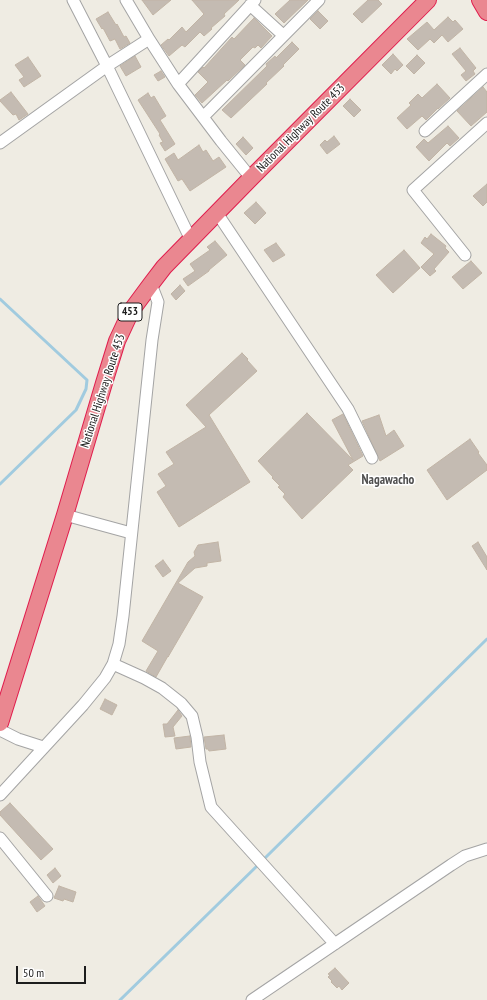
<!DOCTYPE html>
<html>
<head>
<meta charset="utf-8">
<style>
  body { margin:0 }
  #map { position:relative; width:487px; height:1000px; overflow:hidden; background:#efece3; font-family:"PT Sans Narrow",sans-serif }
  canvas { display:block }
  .scale { position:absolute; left:16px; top:966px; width:70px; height:18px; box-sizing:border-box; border:2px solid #1d1d1d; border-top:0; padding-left:5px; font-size:12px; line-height:14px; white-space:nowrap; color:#1d1d1d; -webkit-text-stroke:3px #fff; paint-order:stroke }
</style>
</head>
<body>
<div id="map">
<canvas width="487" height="1000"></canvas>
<div class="scale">50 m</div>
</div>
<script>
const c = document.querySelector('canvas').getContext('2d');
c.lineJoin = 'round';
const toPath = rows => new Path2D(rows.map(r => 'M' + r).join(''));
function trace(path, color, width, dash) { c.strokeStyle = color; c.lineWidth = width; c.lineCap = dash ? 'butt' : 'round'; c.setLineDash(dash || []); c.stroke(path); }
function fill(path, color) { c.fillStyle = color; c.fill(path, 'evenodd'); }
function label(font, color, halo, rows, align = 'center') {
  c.font = font + ' "PT Sans Narrow",sans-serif'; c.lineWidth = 3; c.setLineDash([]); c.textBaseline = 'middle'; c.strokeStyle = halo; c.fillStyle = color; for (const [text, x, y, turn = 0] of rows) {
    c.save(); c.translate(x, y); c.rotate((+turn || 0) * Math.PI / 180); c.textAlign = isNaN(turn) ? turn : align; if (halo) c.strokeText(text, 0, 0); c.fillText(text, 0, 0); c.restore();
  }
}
const stream = toPath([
  [0,299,87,380,86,389,76,410,0,484],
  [265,858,487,639],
  [120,1000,259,864]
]);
const building = toPath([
  [142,0,171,0,153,15,142,0],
  [192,0,239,0,224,14,225,16,211,28,212,29,204,36,200,32,185,47,182,45,169,56,161,45,168,39,169,40,182,27,186,32,204,14,192,0],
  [290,0,308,0,284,23,275,14,290,0],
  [368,0,378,0,382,4,362,23,353,14,368,0],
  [318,11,328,21,320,29,310,19,318,11],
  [108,12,116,25,117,24,124,37,126,36,130,43,120,49,115,39,110,41,103,28,102,29,96,19,108,12],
  [448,17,453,22,455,20,463,29,448,42,442,35,434,43,430,39,418,50,407,39,427,22,434,30,448,17],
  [254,18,272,36,261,48,258,45,255,48,253,47,240,60,245,65,228,81,227,80,202,103,195,95,208,82,198,72,203,67,204,68,232,37,234,39,254,18],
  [292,42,299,49,283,65,284,66,266,83,267,84,231,118,222,110,267,66,266,64,275,56,276,58,292,42],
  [460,48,476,68,473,71,475,74,466,81,461,75,466,71,452,54,460,48],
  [393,54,403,65,397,71,395,69,391,74,382,65,393,54],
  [417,55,425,63,414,74,406,66,417,55],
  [135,56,141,67,126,76,120,66,135,56],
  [28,57,41,76,24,87,19,80,24,77,15,65,28,57],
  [161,71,165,77,158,81,154,75,161,71],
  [437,84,450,98,438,109,438,108,426,120,422,116,407,129,397,118,411,105,409,103,418,94,422,98,437,84],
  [483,87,487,92,487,112,471,126,457,111,483,87],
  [11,92,28,114,19,120,16,114,13,115,0,101,0,100,11,92],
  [148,93,151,98,154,96,166,116,160,120,175,144,165,151,160,143,163,142,159,135,160,134,138,100,148,93],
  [350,99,361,110,354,117,343,106,350,99],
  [448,126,459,138,450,146,447,143,429,161,416,147,424,139,428,143,448,126],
  [334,136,340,144,327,154,320,145,325,140,327,142,334,136],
  [243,137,253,148,246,155,236,144,243,137],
  [199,145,203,152,206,150,213,161,219,157,226,167,190,191,182,179,178,181,165,159,174,153,178,160,199,145],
  [487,184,487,202,483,206,473,196,487,184],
  [256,202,266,213,255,224,244,213,256,202],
  [431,234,446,246,445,248,449,252,434,269,436,271,430,276,421,267,434,254,421,243,425,237,427,239,431,234],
  [215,241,227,255,209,270,209,271,188,286,183,279,195,271,190,264,210,250,207,247,215,241],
  [276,243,285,255,273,262,264,250,276,243],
  [404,250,420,268,393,293,376,275,404,250],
  [471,261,482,273,463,289,452,277,471,261],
  [180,285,185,291,176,300,171,294,180,285],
  [242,353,248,359,247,360,257,371,209,415,250,482,179,527,157,492,166,486,158,474,174,464,166,452,206,427,186,405,242,353],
  [307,413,353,460,332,420,343,414,363,456,348,465,353,470,302,519,283,497,285,494,278,487,280,486,272,478,273,477,258,461,307,413],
  [379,415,386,436,394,430,404,446,380,461,362,421,379,415],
  [470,439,479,452,478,453,487,465,487,470,447,500,427,470,470,439],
  [218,542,221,561,207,563,207,566,195,568,178,583,203,597,168,657,168,656,156,677,146,671,158,651,142,641,188,562,195,556,194,552,198,545,218,542],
  [478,542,487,557,487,570,472,546,478,542],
  [163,560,171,571,163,577,155,566,163,560],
  [105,699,117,705,112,715,100,709,105,699],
  [178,710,182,716,173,727,175,736,165,737,163,724,167,724,178,710],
  [224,735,226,749,209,751,208,749,206,749,204,737,224,735],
  [190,736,191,747,176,749,174,738,190,736],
  [10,803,53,849,41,860,0,815,0,812,10,803],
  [55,868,61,876,53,883,47,875,55,868],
  [59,886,76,892,73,902,64,899,63,901,54,898,59,886],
  [38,896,45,906,37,912,30,902,38,896],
  [335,968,349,983,342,990,339,986,337,988,331,982,332,981,328,977,330,975,328,974,335,968]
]);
const minor = toPath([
  [73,0,107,66,191,240],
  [126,0,149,39,178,84,221,141,251,178],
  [250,5,283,35],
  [178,84,255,0],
  [203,117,319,0],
  [425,131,487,74],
  [0,143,107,66,149,39],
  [217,213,348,409,372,458],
  [465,255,413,190,487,123],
  [65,515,131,533],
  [113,664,144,678,162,688,181,703,192,716,197,737,200,762,211,807,335,944],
  [0,730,18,739,43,747],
  [0,795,83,705,105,678,113,664,119,644,123,616,152,340,158,302,151,284],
  [0,838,47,896],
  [252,1000,451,865,465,856,487,849]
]);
const highway = toPath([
  [480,0,487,12],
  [0,723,65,515,104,383,117,341,131,311,151,284,164,267,251,178,428,0]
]);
const shields = [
  [130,312,24]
];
const shieldNames = [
  ["453",130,312]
];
const streetNames = [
  ["National Highway Route 453",301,128,-45],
  ["National Highway Route 453",103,391,-72]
];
const neighbourhoodNames = [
  ["Nagawacho",388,480]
];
trace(stream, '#a1cbdf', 3);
fill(building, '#c4bbb2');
trace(building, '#c1b4a5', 1);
trace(minor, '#a4a4a4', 13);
trace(highway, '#e01d4d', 18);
trace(minor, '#fff', 11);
trace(highway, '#ea8790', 16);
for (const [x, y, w] of shields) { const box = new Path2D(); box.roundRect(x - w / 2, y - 9, w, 18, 3); c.fillStyle = '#fff'; c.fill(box); trace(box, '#1d1d1d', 1); }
label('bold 11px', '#1d1d1d', null, shieldNames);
label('12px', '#1d1d1d', '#fff', streetNames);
label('bold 13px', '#505050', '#fff', neighbourhoodNames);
</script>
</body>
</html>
